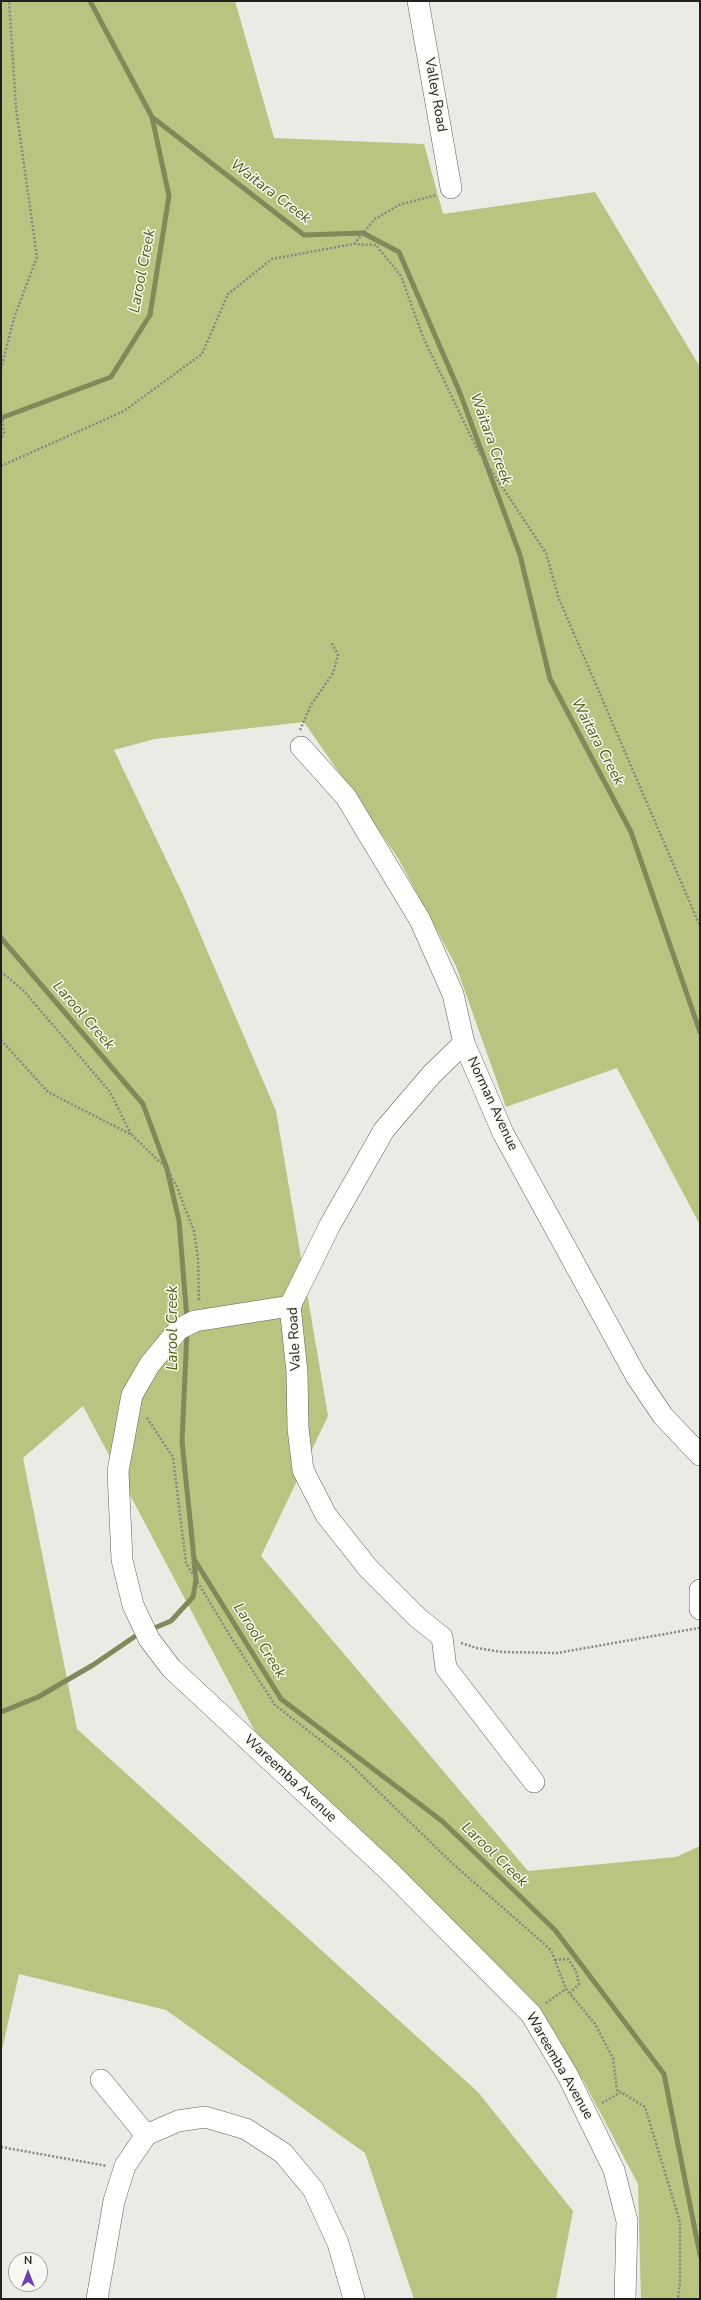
<!DOCTYPE html>
<html>
<head>
<meta charset="utf-8">
<style>
  body { margin:0 }
  #map { position:relative; width:701px; height:2300px; overflow:hidden; background:#e9ebe4; font-family:"Nunito Sans",sans-serif }
  canvas { display:block }
  .frame { position:absolute; inset:0; border:2px solid #20201e; pointer-events:none }
  .north { position:absolute; left:8px; top:2252px; width:40px; height:40px; box-sizing:border-box; background:#f6f8f1; border:1px solid #a0a29d; border-radius:50%; rotate:0deg; font-size:11px; font-weight:700; line-height:16px; text-align:center; color:#20201e }
  .north::after { content:''; display:block; margin:auto; width:14px; height:18px; background:#6c3cb4; clip-path:polygon(50% 0,100% 100%,50% 72%,0 100%) }
</style>
</head>
<body>
<div id="map">
<canvas width="701" height="2300"></canvas>
<div class="frame"></div>
<div class="north">N</div>
</div>
<script>
const c = document.querySelector('canvas').getContext('2d');
c.lineJoin = 'round';
function fill(path, color) { c.fillStyle = color; c.fill(path, 'evenodd'); }
const toPath = rows => new Path2D(rows.map(r => 'M' + r).join(''));
function trace(path, color, width, dash) { c.strokeStyle = color; c.lineWidth = width; c.lineCap = dash ? 'butt' : 'round'; c.setLineDash(dash || []); c.stroke(path); }
function label(font, color, halo, rows, align = 'center') {
  c.font = font + ' "Nunito Sans",sans-serif'; c.lineWidth = 3; c.setLineDash([]); c.textBaseline = 'middle'; c.strokeStyle = halo; c.fillStyle = color; for (const [text, x, y, turn = 0] of rows) {
    c.save(); c.translate(x, y); c.rotate((+turn || 0) * Math.PI / 180); c.textAlign = isNaN(turn) ? turn : align; if (halo) c.strokeText(text, 0, 0); c.fillText(text, 0, 0); c.restore();
  }
}
const forest = toPath([
  [1,1,235,1,274,138,424,144,443,214,595,192,700,367,700,1225,617,1068,506,1107,456,966,398,858,304,722,155,739,114,750,185,899,276,1111,328,1416,261,1556,528,1871,676,1857,700,1846,700,2299,641,2299,638,2184,583,2080,278,1775,83,1406,23,1458,77,1729,478,2092,573,2211,556,2299,414,2299,365,2153,166,2010,19,1974,1,2054]
]);
const stream = toPath([
  [90,1,152,117,304,235,363,233,399,252,460,393,520,555,550,679,631,832,700,1032],
  [1,418,111,377,150,315,169,196,152,117],
  [1,938,143,1104,167,1169,179,1221,187,1319],
  [187,1331,182,1441,194,1559,281,1699,442,1821,555,1930,664,2074,700,2255],
  [152,1629,171,1621,193,1597,196,1580,194,1562],
  [1,1712,38,1697,93,1665,137,1635]
]);
const path = toPath([
  [354,244,375,219,399,205,436,195],
  [1,369,14,318,37,257,16,108,9,1],
  [1,412,4,432,1,440],
  [1,466,124,411,202,354,228,294,272,259,353,244,376,245,401,276,423,337,477,449,546,553,559,599,700,926],
  [300,730,311,705,333,673,338,655,331,642],
  [1,972,23,990,110,1092,131,1134],
  [1,1040,48,1092,132,1135,167,1169,177,1187,194,1231,198,1259,199,1302],
  [147,1418,173,1457,186,1563,229,1634,275,1705,346,1760,452,1863,551,1950,566,1989,595,2024,613,2058,617,2090,621,2092],
  [461,1643,477,1648,502,1652,557,1653,699,1628],
  [555,1960,568,1959,576,1971,579,1984,570,1993],
  [546,2003,566,1989],
  [602,2103,621,2092,645,2107,680,2222,680,2281,678,2299],
  [1,2147,107,2166]
]);
const minor = toPath([
  [418,1,451,188],
  [301,747,346,797,420,920,453,994,464,1043,503,1133,636,1376,663,1416,700,1455],
  [464,1043,432,1074,384,1130,330,1225,290,1306,297,1372,298,1428,303,1470,326,1515,368,1568,418,1618,442,1637,446,1668,534,1782],
  [290,1306,195,1321,179,1329,150,1364,132,1395,118,1471,122,1560,133,1605,149,1639,171,1668,389,1871,531,2014,568,2076,614,2170,627,2221,625,2299],
  [700,1590,700,1609],
  [101,2080,146,2135],
  [97,2299,114,2201,125,2166,146,2135,178,2121,205,2117,246,2129,283,2153,313,2189,338,2243,354,2299]
]);
const streetNames = [
  ["Valley Road",435,95,80],
  ["Norman Avenue",492,1104,65],
  ["Vale Road",295,1339,-93],
  ["Wareemba Avenue",290,1779,43],
  ["Wareemba Avenue",559,2066,60]
];
const waterNames = [
  ["Waitara Creek",270,192,37],
  ["Larool Creek",143,271,-79],
  ["Waitara Creek",490,439,70],
  ["Waitara Creek",597,742,62],
  ["Larool Creek",83,1016,49],
  ["Larool Creek",173,1328,-90],
  ["Larool Creek",259,1641,58],
  ["Larool Creek",494,1855,44]
];
fill(forest, '#b7c581');
trace(stream, '#80895a', 5);
trace(minor, '#61625c', 22);
trace(path, '#878884', 2.5, [2, 2]);
trace(minor, '#fff', 21);
label('14px', '#20201e', '#f6f8f1', streetNames);
label('italic 15px', '#525d11', '#f6f8f1', waterNames);
</script>
</body>
</html>
